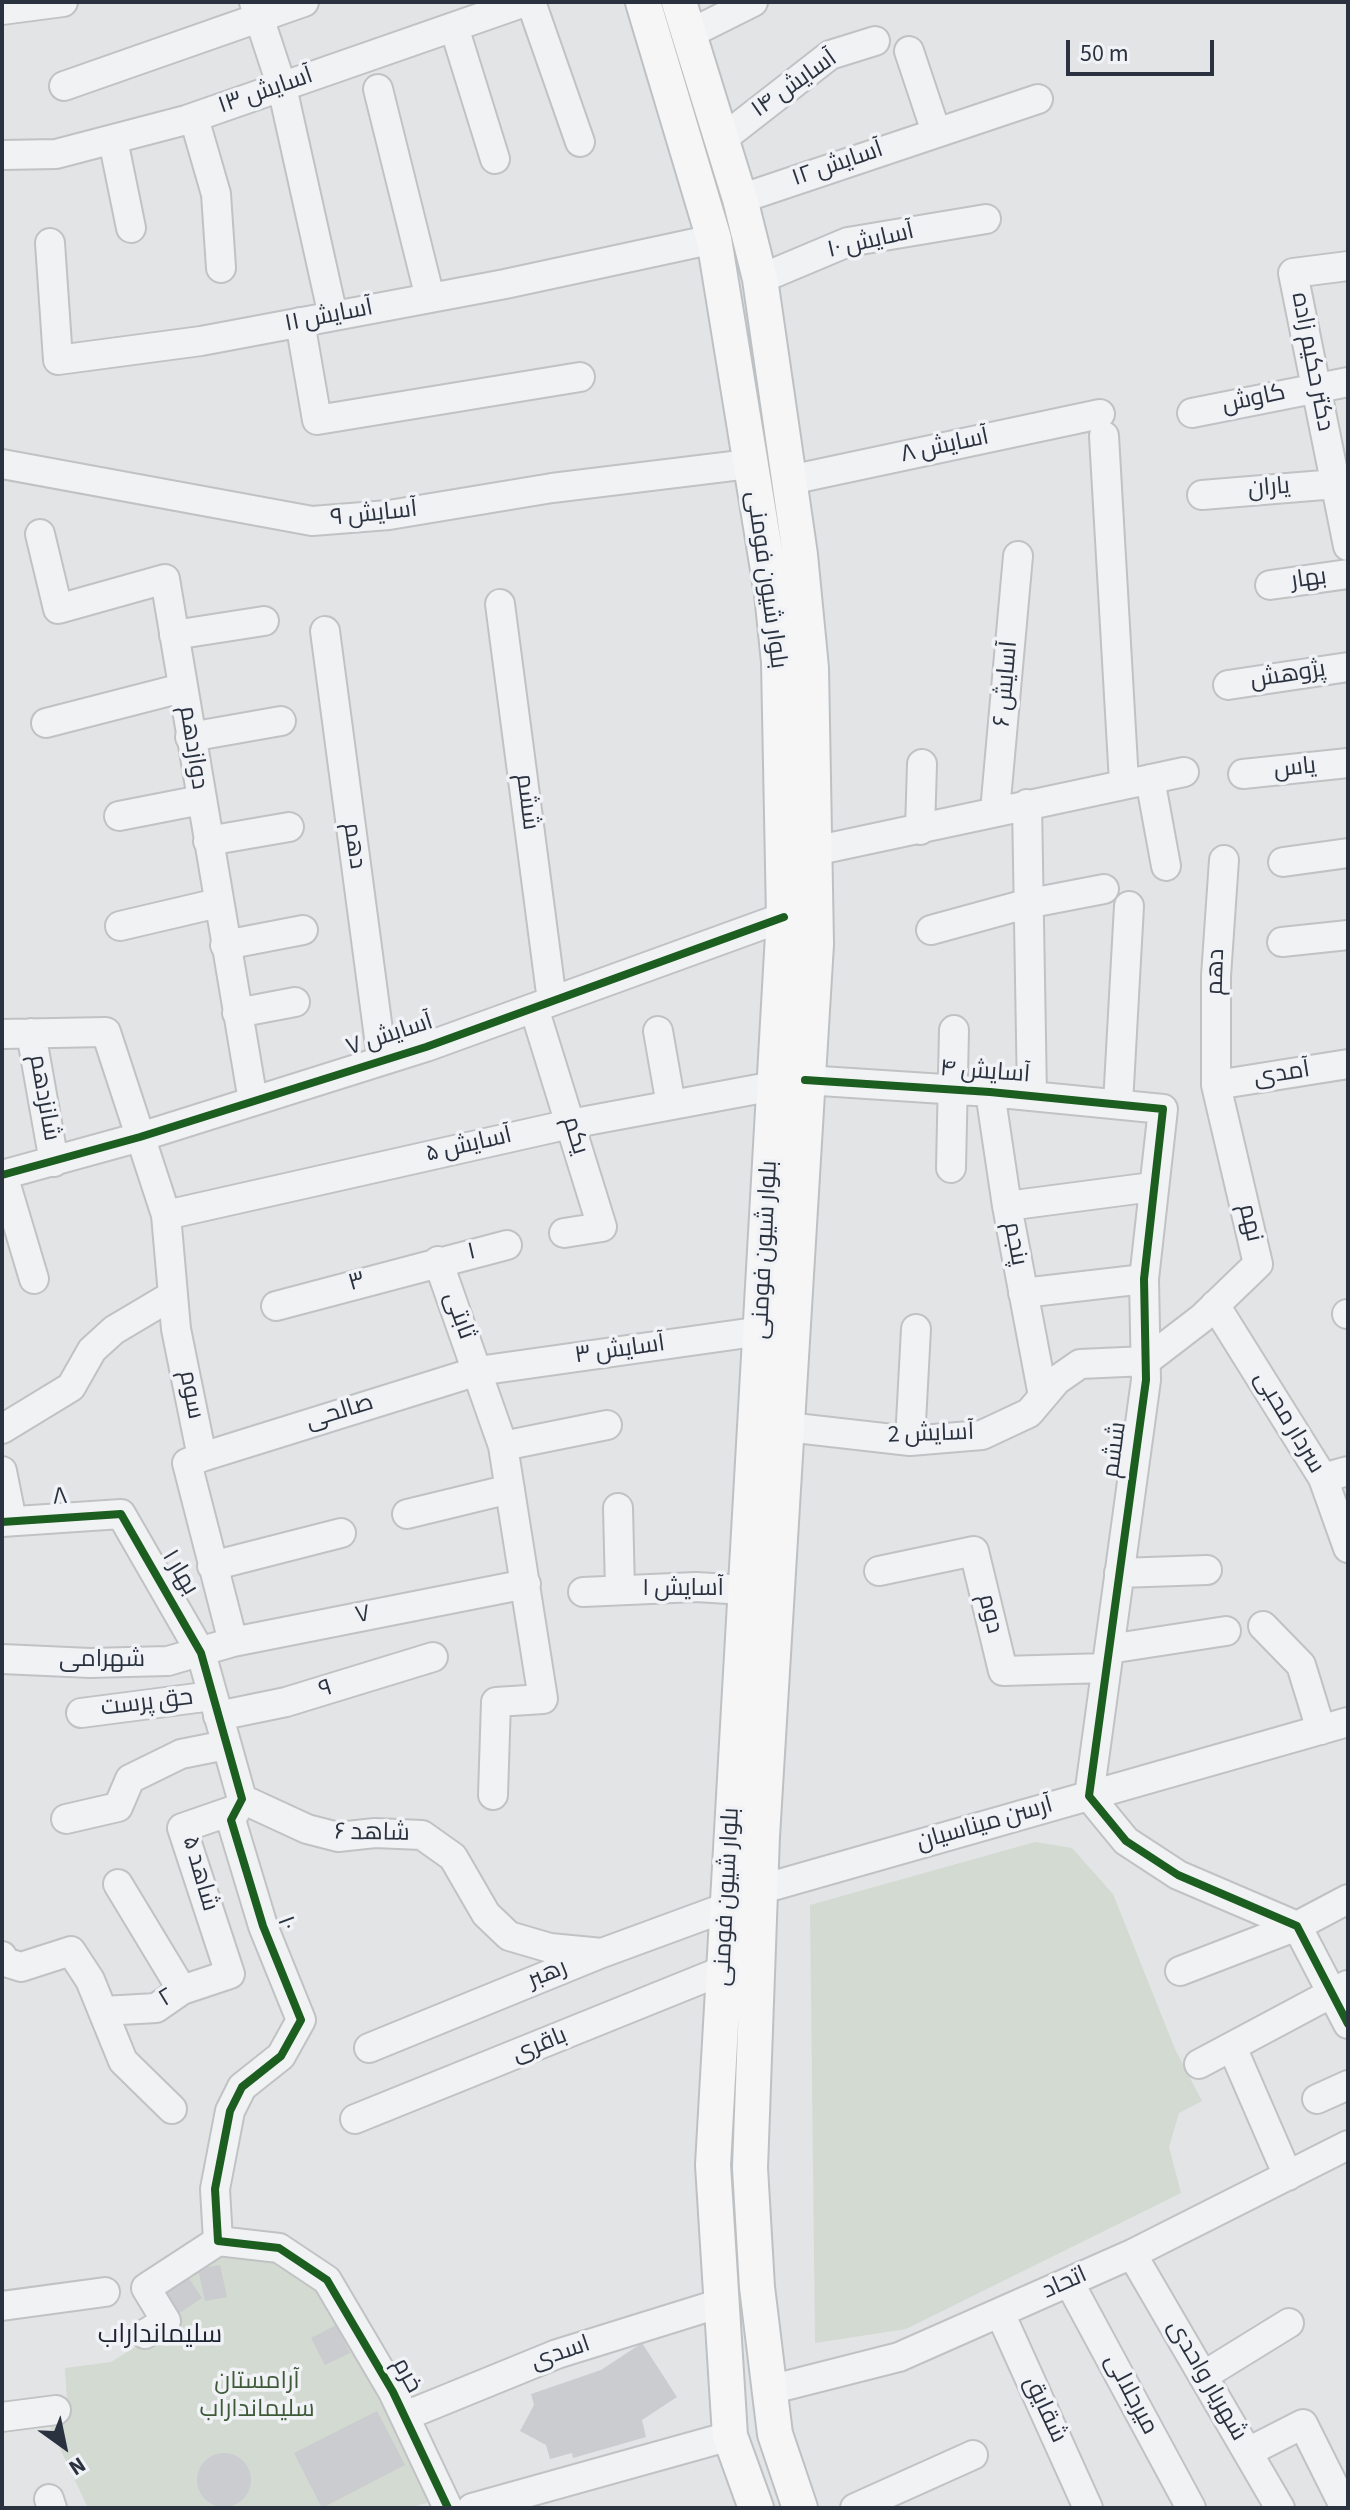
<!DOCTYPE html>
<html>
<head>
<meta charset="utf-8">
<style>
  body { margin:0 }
  #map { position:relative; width:1350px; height:2510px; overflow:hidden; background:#e2e4e6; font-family:"Source Sans 3",sans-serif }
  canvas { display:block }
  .frame { position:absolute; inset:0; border:4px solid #2a323f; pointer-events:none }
  .north { position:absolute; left:24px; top:2406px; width:80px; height:80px; -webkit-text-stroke:6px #f0f2f6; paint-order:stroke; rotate:147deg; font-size:22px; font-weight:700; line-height:32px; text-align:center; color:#2a323f }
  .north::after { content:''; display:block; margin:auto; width:28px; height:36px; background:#2a323f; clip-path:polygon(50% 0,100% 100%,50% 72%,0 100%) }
  .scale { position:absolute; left:1066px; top:40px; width:148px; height:36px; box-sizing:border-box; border:4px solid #2a323f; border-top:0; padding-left:10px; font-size:24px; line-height:28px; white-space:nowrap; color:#2a323f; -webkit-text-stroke:6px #f0f2f6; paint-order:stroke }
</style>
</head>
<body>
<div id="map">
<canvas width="1350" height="2510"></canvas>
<div class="frame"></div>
<div class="north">N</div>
<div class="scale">50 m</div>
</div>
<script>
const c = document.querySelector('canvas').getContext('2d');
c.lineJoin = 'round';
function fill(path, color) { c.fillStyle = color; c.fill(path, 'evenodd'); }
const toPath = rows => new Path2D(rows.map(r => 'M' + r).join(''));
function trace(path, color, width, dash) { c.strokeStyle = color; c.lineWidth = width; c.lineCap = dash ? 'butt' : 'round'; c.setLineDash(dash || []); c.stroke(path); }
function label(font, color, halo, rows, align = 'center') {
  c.font = font + ' "Source Sans 3",Cairo,sans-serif'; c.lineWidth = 7; c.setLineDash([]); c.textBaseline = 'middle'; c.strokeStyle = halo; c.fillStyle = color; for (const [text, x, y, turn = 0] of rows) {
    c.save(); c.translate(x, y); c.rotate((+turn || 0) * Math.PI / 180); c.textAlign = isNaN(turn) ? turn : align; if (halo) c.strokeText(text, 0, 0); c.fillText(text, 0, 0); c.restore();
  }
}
const green = toPath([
  [1035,1842,1072,1848,1113,1894,1175,2049,1202,2101,1179,2113,1169,2147,1181,2193,906,2329,815,2343,810,1905],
  [256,2248,297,2272,326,2297,434,2501,409,2508,88,2508,48,2423,68,2417,65,2368,111,2362,176,2322,156,2291,199,2264]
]);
const building = toPath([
  [220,2265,227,2297,205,2301,198,2269],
  [186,2274,202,2298,175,2316,159,2292],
  [336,2325,350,2353,325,2365,311,2338],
  [642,2343,677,2397,642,2420,646,2437,573,2458,572,2453,550,2459,546,2445,520,2431,534,2405,531,2394,601,2370],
  [377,2411,405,2465,322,2508,294,2453],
  '197 2480a27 27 0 1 1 54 0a27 27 0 1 1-54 0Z'
]);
const minor = toPath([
  [254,2,282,87,333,316],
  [531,2,580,142],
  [2,10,63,2],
  [454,27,495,159],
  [691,33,753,2],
  [909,51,936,132],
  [64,86,304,2],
  [378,89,430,298],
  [194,118,216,194,221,268],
  [113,140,131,228],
  [721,140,830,55,875,41],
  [2,155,56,154,186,120,525,2],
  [740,199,1038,99],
  [50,243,58,360,201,341,505,284,714,239],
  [1348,266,1293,273,1348,546],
  [760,279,848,242,986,219],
  [300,322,317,420,580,377],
  [1192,413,1348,382],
  [1104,436,1124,782],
  [2,464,312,521,389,515,552,488,749,464],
  [790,480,1100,414],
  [1202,495,1348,483],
  [40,534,58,609,165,579,253,1101],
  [1270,585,1348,574],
  [500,604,552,1001],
  [325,631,382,1060],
  [174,635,264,621],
  [1228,685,1348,667],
  [46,723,182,688],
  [190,737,281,721],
  [1243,774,1348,763],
  [1150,779,1166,866],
  [1027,804,1032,1096],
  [995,811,1018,556],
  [119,816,201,800],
  [920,830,922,764],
  [208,841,289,827],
  [814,851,1184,772],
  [1283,862,1348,853],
  [120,926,218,903],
  [931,930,1026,904,1104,889],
  [1282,942,1348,935],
  [225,945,303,930],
  [534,1008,602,1227,564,1233],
  [237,1013,295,1002],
  [658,1031,671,1105],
  [31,1033,54,1162],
  [2,1034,106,1032,166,1215,176,1329,202,1457,187,1463,233,1642],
  [805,1080,990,1092,1163,1109,1144,1279,1146,1380,1089,1796,1126,1841,1178,1875,1297,1926,1348,2024],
  [1216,1085,1348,1064],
  [990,1092,1007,1206,1043,1396],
  [1118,1104,1129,906],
  [951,1168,954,1030],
  [2,1175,140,1137,426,1047,784,917],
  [3,1175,34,1279],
  [1007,1206,1152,1187],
  [166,1215,570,1124,774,1086],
  [438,1261,503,1446,543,1699,496,1702,493,1795],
  [1023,1293,1144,1279],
  [1215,1305,1323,1478,1348,1548],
  [276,1306,507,1245],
  [1347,1314,1348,1314],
  [787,1427,910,1441,982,1435,1029,1413,1057,1380,1080,1364,1146,1361,1202,1318,1258,1264,1216,1085,1216,976,1224,860],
  [2,1429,71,1387,92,1350,114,1330,173,1295],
  [910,1441,916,1329],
  [503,1446,607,1425],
  [202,1457,478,1371,762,1331],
  [2,1471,12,1521],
  [1323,1478,1348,1471],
  [618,1508,620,1590],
  [407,1514,510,1489],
  [2,1522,121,1514,201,1653,242,1799,231,1820,263,1926,301,2020,281,2056,242,2087,230,2111,215,2189,218,2241,279,2248,327,2280,393,2392,448,2508],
  [212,1566,341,1533],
  [879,1571,974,1551,1003,1671,1106,1668],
  [1119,1573,1207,1570],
  [583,1592,696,1587,745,1590],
  [1263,1626,1301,1665,1321,1730],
  [1109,1649,1226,1631],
  [2,1659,90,1663,168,1661,233,1642,526,1584],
  [81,1713,212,1696],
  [218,1716,286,1702,433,1657],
  [242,1799,307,1829,338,1837,375,1833,422,1835,453,1857,486,1914,509,1936,550,1948,602,1953],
  [66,1819,118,1807,130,1779,181,1754,226,1745],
  [118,1884,182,1990],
  [762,1889,1348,1722],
  [2,1956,5,1962,21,1967,71,1951,90,1980,123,2061,172,2109],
  [1180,1971,1297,1926,1348,1899],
  [103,2011,156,2008,182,1990,230,1974,182,1828,237,1809],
  [1232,2047,1288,2176],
  [369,2048,602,1953,727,1907],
  [1199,2064,1347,1985],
  [1317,2099,1348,2085],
  [355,2119,724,1970],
  [1132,2254,1280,2508],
  [1069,2282,1191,2508],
  [2,2306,105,2292],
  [1000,2313,1088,2508],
  [145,2334,166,2321,146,2288,218,2241],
  [1203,2376,1289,2323],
  [769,2390,899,2357,1132,2254,1348,2145],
  [405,2416,557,2354,721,2303],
  [2,2417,56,2410],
  [1248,2452,1303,2424,1345,2508],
  [49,2499,52,2508],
  [472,2508,730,2436],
  [855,2508,973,2455]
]);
const major = toPath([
  [643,2,714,239,772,594,779,662,784,917,713,2165,730,2436,756,2508],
  [679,2,740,199,760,279,800,555,811,668,816,944,762,1836,750,2168,757,2287,775,2434,800,2508]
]);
const cycleway = toPath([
  [805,1080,990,1092,1163,1109,1144,1279,1146,1380,1089,1796,1126,1841,1178,1875,1297,1926,1348,2024],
  [2,1175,140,1137,426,1047,784,917],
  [2,1522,121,1514,201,1653,242,1799,231,1820,263,1926,301,2020,281,2056,242,2087,230,2111,215,2189,218,2241,279,2248,327,2280,393,2392,448,2508]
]);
const streetNames = [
  ["آسایش ۱۴",795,85,-35],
  ["آسایش ۱۳",266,92,-19],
  ["آسایش ۱۲",838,165,-19],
  ["آسایش ‍۱۰",871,242,-13],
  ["آسایش ۱۱",329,317,-11],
  ["دکتر حکیم زاده",1311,362,79],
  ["کاوش",1254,400,-12],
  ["آسایش ۸",945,447,-12],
  ["یاران",1269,489,-5],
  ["آسایش ۹",374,515,-6],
  ["بلوار شیون فومنی",765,580,82],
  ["بهار",1309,580,-8],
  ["پژوهش",1288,676,-9],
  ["آسایش ۶",1007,684,-85],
  ["دوازدهم",192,748,81],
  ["یاس",1295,769,-6],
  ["ششم",526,802,83],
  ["دهم",353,846,82],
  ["دهم",1217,972,-88],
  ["آسایش ۷",390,1036,-18],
  ["آسایش ۴",985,1073,4],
  ["آمدی",1282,1075,-9],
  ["شانزدهم",43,1098,80],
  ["یکم",574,1136,73],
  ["آسایش ۵",469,1146,-13],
  ["نهم",1249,1223,77],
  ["پنجم",1014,1244,79],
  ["بلوار شیون فومنی",766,1250,-87],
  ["۱",472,1253,-13],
  ["۳",357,1283,-16],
  ["ثابتی",458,1316,70],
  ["آسایش ۳",620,1351,-8],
  ["سوم",190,1395,79],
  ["صالحی",340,1413,-17],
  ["سردار محبی",1288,1423,59],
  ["آسایش 2",931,1435,-2],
  ["ششم",1116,1450,-82],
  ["۸",60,1498,-4],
  ["بهار ۱",179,1573,59],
  ["آسایش ۱",683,1590],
  ["دوم",989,1614,76],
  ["۷",363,1616,-11],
  ["شهرامی",102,1661],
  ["۹",326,1690,-17],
  ["حق پرست",147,1704,-7],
  ["آرسن میناسیان",985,1825,-16],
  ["شاهد ۶",372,1834,1],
  ["شاهد ۵",199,1874,74],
  ["بلوار شیون فومنی",728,1897,-87],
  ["۱۰",285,1924,69],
  ["رهبر",548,1975,-22],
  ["۲",167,1999,-31],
  ["باقری",540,2046,-22],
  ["اتحاد",1065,2284,-24],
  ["اسدی",561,2354,-19],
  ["خرم",406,2376,61],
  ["شهریار واحدی",1206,2381,60],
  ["میرجلالی",1130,2395,62],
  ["شقایق",1044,2410,65]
];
const parkNames = [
  ["آرامستان",257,2383],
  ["سلیمانداراب",257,2411]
];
const neighbourhoodNames = [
  ["سلیمانداراب",160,2336]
];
fill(green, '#d3dad2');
fill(building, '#cacccf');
trace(minor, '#c0c2c4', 32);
trace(major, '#bec1c4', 38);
trace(minor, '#f1f2f4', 28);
trace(major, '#f6f6f6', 34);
trace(cycleway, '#1b5e20', 8);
label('24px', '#2a323f', '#f0f2f6', streetNames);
label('24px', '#3e5a38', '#f0f2f6', parkNames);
label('26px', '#1c2330', '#f0f2f6', neighbourhoodNames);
</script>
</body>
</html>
